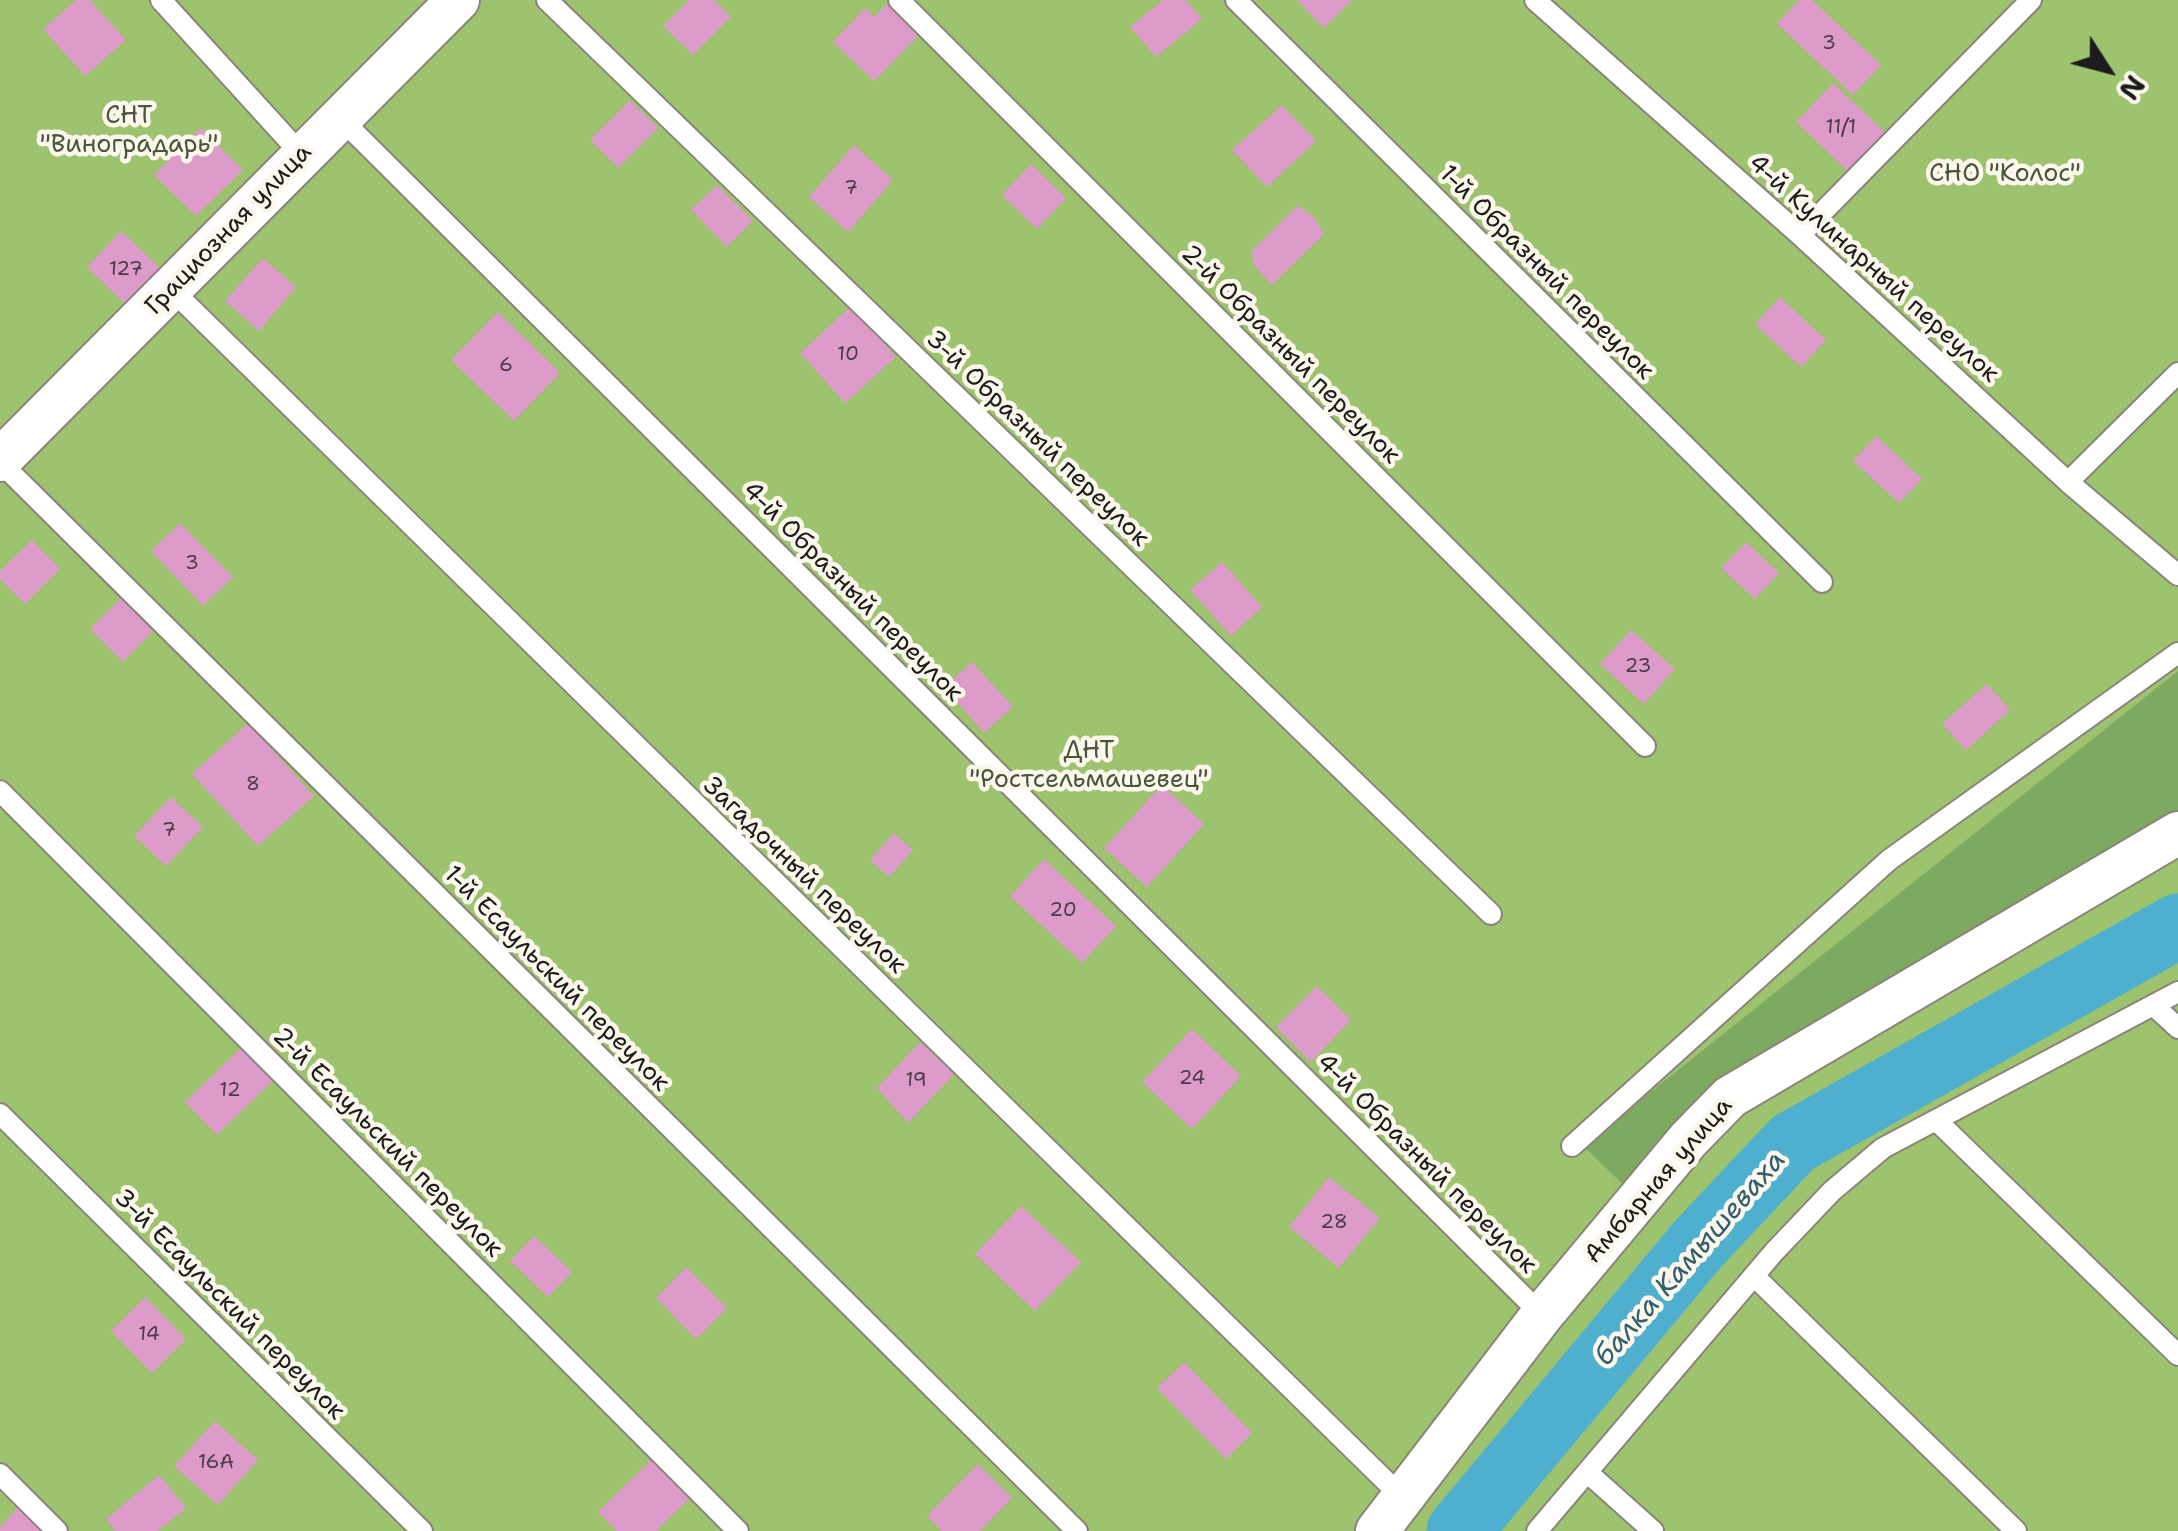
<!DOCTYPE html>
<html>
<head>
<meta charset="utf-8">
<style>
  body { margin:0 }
  #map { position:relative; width:2178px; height:1531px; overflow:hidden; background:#f7ebd7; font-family:"Shantell Sans",sans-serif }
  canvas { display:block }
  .north { position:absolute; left:2058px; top:20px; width:100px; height:100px; -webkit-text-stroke:8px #fbf7ec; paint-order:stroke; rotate:126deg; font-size:28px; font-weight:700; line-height:40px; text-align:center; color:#1c1c1c }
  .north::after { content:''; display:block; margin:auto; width:35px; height:45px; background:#1c1c1c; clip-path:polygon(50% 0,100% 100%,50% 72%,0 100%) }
</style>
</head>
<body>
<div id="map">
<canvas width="2178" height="1531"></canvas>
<div class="north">N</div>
</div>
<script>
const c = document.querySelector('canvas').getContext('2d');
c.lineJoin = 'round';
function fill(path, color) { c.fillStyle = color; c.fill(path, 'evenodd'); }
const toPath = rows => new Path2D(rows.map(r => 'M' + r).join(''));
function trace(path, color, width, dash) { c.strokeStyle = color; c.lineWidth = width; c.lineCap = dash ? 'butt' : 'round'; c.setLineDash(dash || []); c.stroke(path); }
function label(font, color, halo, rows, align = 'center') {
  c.font = font + ' "Shantell Sans",sans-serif'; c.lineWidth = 9; c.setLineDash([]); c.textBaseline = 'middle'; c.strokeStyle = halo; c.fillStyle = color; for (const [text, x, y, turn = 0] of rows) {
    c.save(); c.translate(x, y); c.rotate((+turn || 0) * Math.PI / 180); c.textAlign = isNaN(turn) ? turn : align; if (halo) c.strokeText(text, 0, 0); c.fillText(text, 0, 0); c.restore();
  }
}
const green = toPath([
  [0,0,2178,0,2178,1531,0,1531]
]);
const forest = toPath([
  [2178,671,2178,814,1630,1191,1583,1146]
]);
const river = toPath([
  [1459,1531,1698,1244,1793,1143,2178,926]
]);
const building = toPath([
  [76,0,90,0,126,40,85,76,43,29],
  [689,0,714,0,731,17,693,55,663,26],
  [1163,0,1186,0,1202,19,1156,57,1130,27],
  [1297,0,1352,0,1324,28],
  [1799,0,1812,0,1881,65,1853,95,1777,24],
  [888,3,920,34,874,81,833,42,865,8,874,17],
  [1833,83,1886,133,1849,172,1796,122],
  [630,100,658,128,618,168,590,140],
  [1282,105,1316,141,1267,187,1232,150],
  [201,128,243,170,196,216,154,175],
  [854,145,893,180,848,232,809,197],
  [1031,164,1066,198,1037,229,1002,195],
  [717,185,753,221,727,247,691,210],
  [1297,206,1312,215,1324,234,1272,285,1253,264,1252,251],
  [121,231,165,273,130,309,87,267],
  [263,258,296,287,259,331,225,301],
  [1780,297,1826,340,1801,367,1755,324],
  [850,307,896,357,845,403,800,353],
  [498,312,560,373,514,421,451,360],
  [1876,436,1922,479,1899,503,1853,461],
  [180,523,233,577,203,606,151,551],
  [32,540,60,569,25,604,0,579,0,571],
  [1746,542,1779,573,1755,599,1721,568],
  [1222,562,1262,607,1231,636,1190,590],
  [122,597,155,629,123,662,90,629],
  [1631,630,1675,669,1644,704,1600,664],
  [972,662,1013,707,984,733,944,687],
  [1987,684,2010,710,1966,750,1942,724],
  [248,723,314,796,258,846,192,774],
  [1162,785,1204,824,1147,887,1104,848],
  [171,797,203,827,166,866,134,836],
  [894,833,913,850,889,877,870,860],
  [1044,859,1116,926,1082,963,1010,896],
  [1317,986,1351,1020,1311,1062,1276,1027],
  [1192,1029,1241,1076,1192,1129,1142,1082],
  [920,1042,954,1074,908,1123,877,1088],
  [243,1046,275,1079,217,1135,185,1102],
  [1329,1177,1380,1218,1339,1268,1289,1227],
  [1021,1206,1081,1262,1035,1311,975,1254],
  [534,1236,572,1272,548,1297,510,1261],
  [686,1267,727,1308,696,1339,656,1298],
  [145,1297,186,1339,152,1373,111,1331],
  [1184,1362,1252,1433,1226,1459,1157,1388],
  [215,1421,258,1460,218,1505,174,1466],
  [654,1457,691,1497,656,1531,617,1531,598,1512],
  [978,1464,1012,1498,980,1531,942,1531,927,1516],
  [159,1475,186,1508,158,1531,115,1531,106,1519],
  [20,1505,47,1531,0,1531,0,1527]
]);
const service = toPath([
  [161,0,302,155],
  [547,0,1491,914],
  [899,0,1645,746],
  [1236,0,1822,582],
  [1535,0,1800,235,2068,482,2178,575],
  [339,117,1542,1315],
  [1800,235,2031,0],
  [172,290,1402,1497],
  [0,462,1077,1531],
  [2068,482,2178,373],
  [0,791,738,1531],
  [2153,1005,2178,1028],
  [0,1114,422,1531],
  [1936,1120,2178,1355],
  [1572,1146,1889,860,2178,653],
  [1754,1276,2016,1531],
  [1587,1472,1653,1531],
  [0,1474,57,1531],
  [1537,1531,1774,1252,1832,1191,1883,1148,2178,992]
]);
const minor = toPath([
  [0,460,458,0],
  [1377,1531,1542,1315,1688,1140,1730,1097,2178,833]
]);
const numberNames = [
  ["3",1829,44],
  ["11/1",1841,128],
  ["7",851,189],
  ["127",126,270],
  ["10",848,355],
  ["6",506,366],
  ["3",192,564],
  ["23",1638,667],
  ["8",253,785],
  ["7",169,831],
  ["20",1063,911],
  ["24",1192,1079],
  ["19",916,1081],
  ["12",230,1091],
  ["28",1334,1223],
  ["14",149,1335],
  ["16А",216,1463]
];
const parkNames = [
  ["СНТ",129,116],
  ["\"Виноградарь\"",129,145],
  ["СНО \"Колос\"",2005,174],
  ["ДНТ",1089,751],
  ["\"Ростсельмашевец\"",1089,780]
];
const streetNames = [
  ["Грациозная улица",229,230,-46],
  ["4-й Кулинарный переулок",1873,269,42],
  ["1-й Образный переулок",1546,273,45],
  ["2-й Образный переулок",1290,355,45],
  ["3-й Образный переулок",1037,439,44],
  ["4-й Образный переулок",852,592,45],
  ["Загадочный переулок",804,876,44],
  ["1-й Есаульский переулок",556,979,45],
  ["2-й Есаульский переулок",387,1143,45],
  ["4-й Образный переулок",1426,1164,45],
  ["Амбарная улица",1659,1181,-49],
  ["3-й Есаульский переулок",229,1305,45]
];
const waterNames = [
  ["балка Камышеваха",1691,1259,-49]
];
fill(green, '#9dc36e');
fill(forest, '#7ea961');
trace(river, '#4fafce', 65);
fill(building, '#dd9bca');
trace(service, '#8a847a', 24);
trace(minor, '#8a847a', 46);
trace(service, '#fff', 20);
trace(minor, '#fff', 42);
label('20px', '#4c3c48', null, numberNames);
label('25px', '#495639', '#fbf7ec', parkNames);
label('25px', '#1c1c1c', '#fbf7ec', streetNames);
label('italic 28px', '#335e6c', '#fbf7ec', waterNames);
</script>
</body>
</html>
